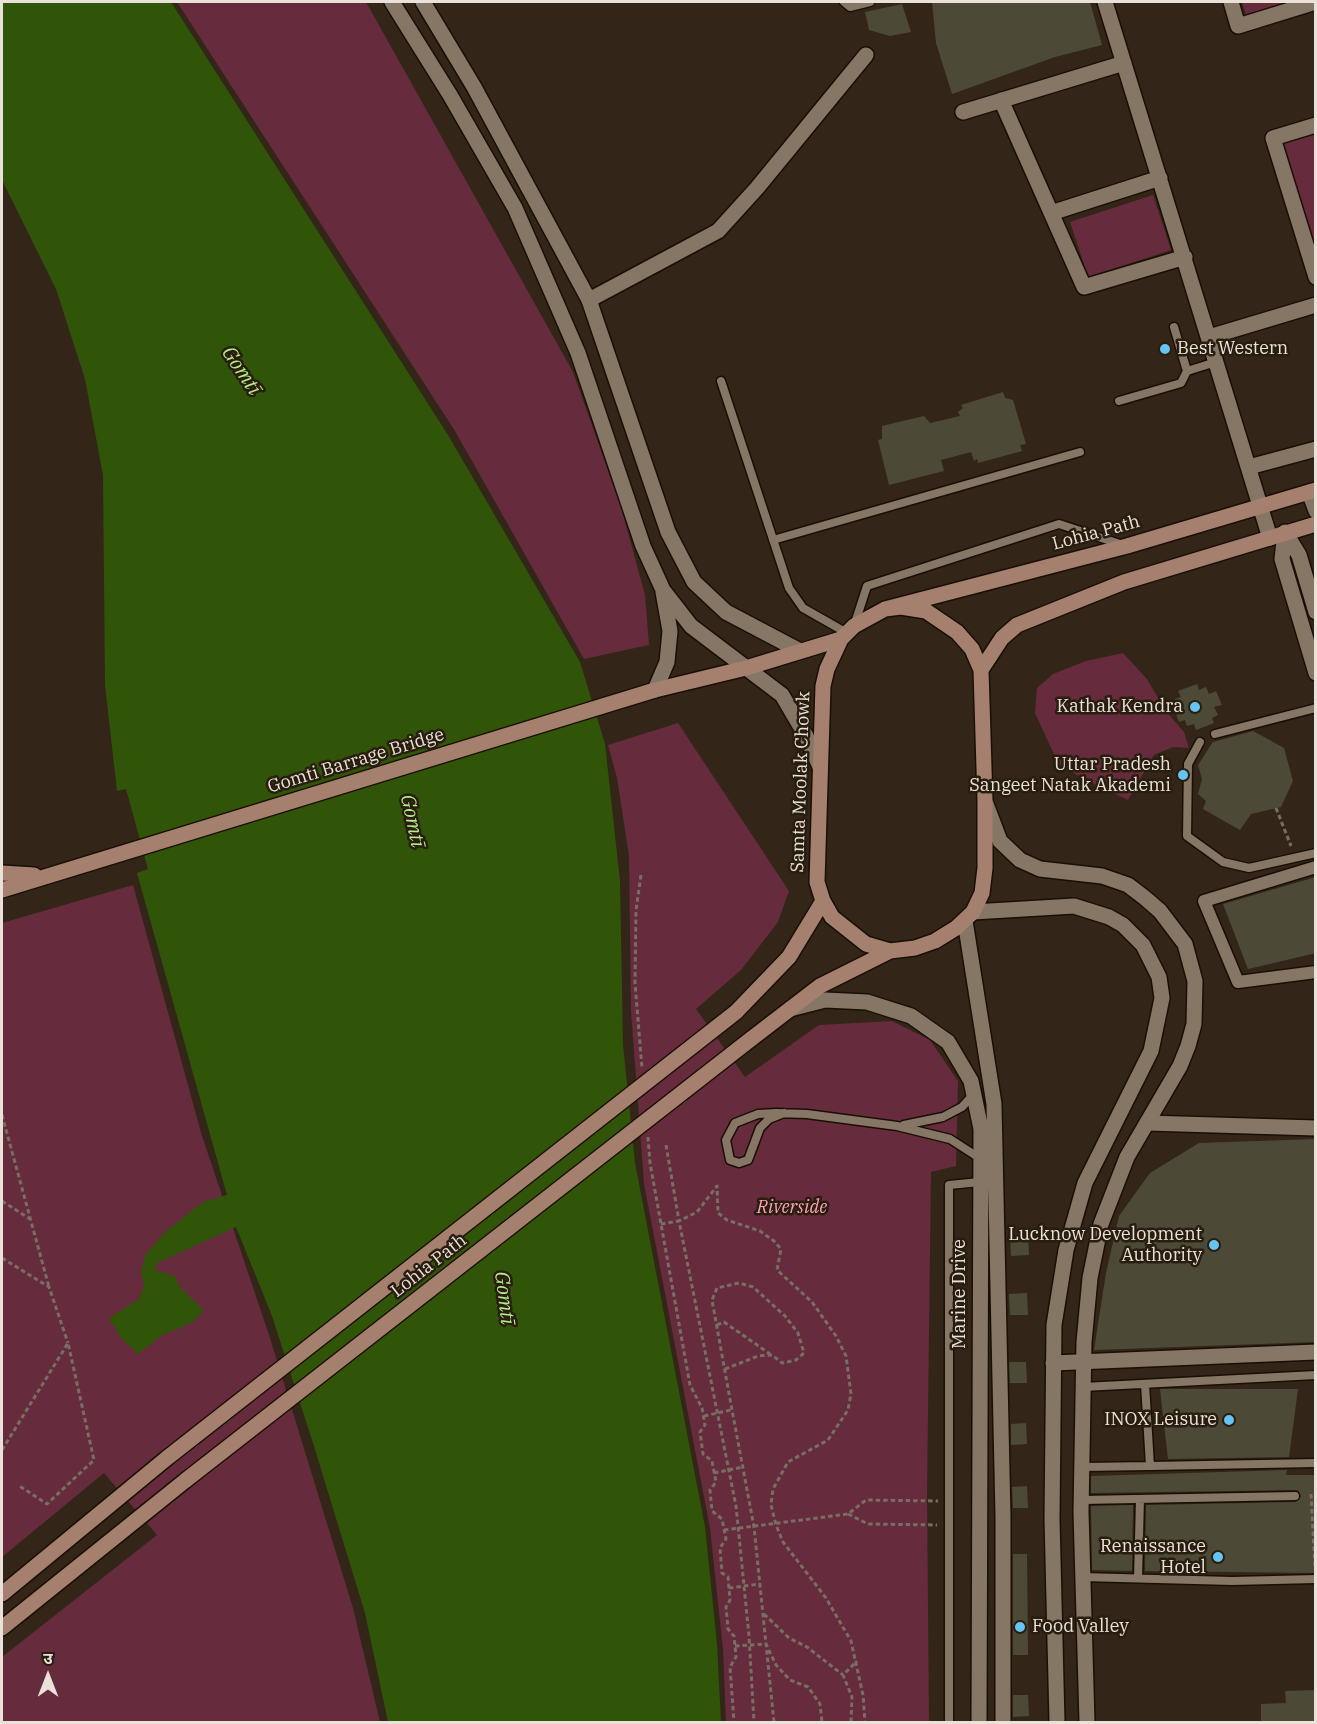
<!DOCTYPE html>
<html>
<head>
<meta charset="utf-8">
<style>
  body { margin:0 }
  #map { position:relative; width:1317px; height:1724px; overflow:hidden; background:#332619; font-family:"IBM Plex Serif","Noto Sans Devanagari",serif }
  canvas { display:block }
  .frame { position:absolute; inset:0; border:3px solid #eae2d9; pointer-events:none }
  .north { position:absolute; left:18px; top:1646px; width:60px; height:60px; -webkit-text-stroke:4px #291d0f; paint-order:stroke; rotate:0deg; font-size:16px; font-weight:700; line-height:24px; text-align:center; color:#eae2d9 }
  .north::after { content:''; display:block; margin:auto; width:21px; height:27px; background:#eae2d9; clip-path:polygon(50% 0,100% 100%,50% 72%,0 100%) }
</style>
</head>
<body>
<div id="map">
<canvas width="1317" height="1724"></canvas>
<div class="frame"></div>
<div class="north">उ</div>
</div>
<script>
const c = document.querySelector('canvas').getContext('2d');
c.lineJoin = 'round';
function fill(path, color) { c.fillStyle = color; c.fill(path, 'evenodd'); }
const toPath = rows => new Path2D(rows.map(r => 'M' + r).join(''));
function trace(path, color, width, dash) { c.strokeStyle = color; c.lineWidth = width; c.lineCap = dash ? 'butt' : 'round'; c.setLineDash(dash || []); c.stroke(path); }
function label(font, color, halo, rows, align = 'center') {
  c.font = font + ' "IBM Plex Serif",serif'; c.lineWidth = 5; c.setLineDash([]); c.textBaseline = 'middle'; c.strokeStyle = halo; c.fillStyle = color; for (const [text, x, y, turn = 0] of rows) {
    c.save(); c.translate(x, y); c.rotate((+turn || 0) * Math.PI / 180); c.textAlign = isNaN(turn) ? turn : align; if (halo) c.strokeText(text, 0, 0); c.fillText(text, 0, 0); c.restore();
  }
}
const green = toPath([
  [177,2,366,2,573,372,621,507,645,595,649,645,584,659,455,431],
  [1242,2,1287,2,1246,15],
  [1315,134,1315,252,1282,144],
  [1153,195,1171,250,1088,277,1070,222],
  [1123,653,1147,679,1165,710,1184,732,1189,748,1173,747,1154,755,1128,800,1085,780,1058,763,1035,713,1037,688,1053,674,1086,661],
  [678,723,789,891,778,922,741,970,696,1009,745,1077,819,1025,892,1021,930,1040,958,1081,956,1166,931,1172,927,1492,929,1722,726,1722,723,1649,710,1528,644,1184,631,1011,629,856,617,778,608,745],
  [133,885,202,1136,270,1338,353,1608,380,1722,2,1722,2,1657,157,1535,104,1473,2,1557,2,923]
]);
const water = toPath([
  [2,2,171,2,448,435,580,662,605,744,620,881,623,1045,635,1163,705,1527,717,1644,721,1722,388,1722,365,1613,313,1443,272,1316,236,1227,157,1263,155,1270,175,1276,179,1286,204,1311,191,1323,162,1335,138,1354,122,1339,109,1318,139,1299,144,1285,141,1271,146,1254,165,1232,203,1202,227,1195,137,873,148,869,126,789,117,791,105,685,103,475,85,379,56,289,2,180]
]);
const building = toPath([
  [932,2,1090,2,1102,45,1055,57,952,94,936,43],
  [902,4,911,32,890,36,869,30,865,12],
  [1003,392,1005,398,1013,400,1026,444,1020,445,1022,451,978,463,977,459,974,461,971,452,941,460,944,471,889,485,878,440,882,439,882,426,924,416,930,423,960,416,958,412,963,408,961,405],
  [1197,684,1199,690,1206,687,1209,694,1216,691,1222,705,1214,707,1218,715,1212,718,1214,723,1196,730,1194,724,1187,726,1185,720,1179,722,1173,706,1177,704,1175,699,1181,697,1178,691],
  [1253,731,1284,748,1293,781,1281,807,1251,814,1240,830,1203,809,1206,801,1198,794,1202,779,1198,765,1213,742],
  [1316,877,1316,953,1248,969,1223,904],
  [1316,1139,1316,1342,1094,1350,1106,1273,1119,1216,1150,1173,1199,1143],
  [1028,1234,1029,1255,1011,1256,1010,1235],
  [1027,1293,1028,1315,1010,1315,1009,1294],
  [1009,1362,1026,1362,1027,1383,1010,1383],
  [1160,1389,1298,1389,1289,1457,1168,1459],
  [1026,1423,1027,1444,1011,1445,1011,1424],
  [1287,1470,1286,1475,1316,1475,1316,1573,1145,1571,1146,1505,1295,1502,1301,1496,1298,1490,1091,1493,1091,1476],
  [1027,1486,1028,1508,1013,1508,1012,1487],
  [1133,1505,1132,1571,1092,1570,1091,1506],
  [1013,1554,1027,1554,1028,1655,1013,1655],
  [1316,1690,1316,1722,1261,1722,1261,1704,1286,1703,1285,1691],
  [1013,1695,1028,1695,1029,1716,1013,1717]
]);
const path = toPath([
  [1276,808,1291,846],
  [641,875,636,910,635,983,642,1068],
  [2,1115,49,1287],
  [648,1137,650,1163,690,1385,702,1408,705,1425,700,1432,703,1454,712,1461,716,1482,710,1490,712,1511,722,1519,726,1539,720,1548,722,1573,728,1577,730,1600,726,1607,728,1629,734,1636,736,1657,730,1667,734,1722],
  [666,1145,679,1221,697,1212,717,1186,718,1213,727,1220,760,1231,774,1241,781,1249,777,1270,812,1302,836,1336,846,1356,851,1394,848,1410,828,1440,788,1462,773,1489,771,1505,776,1525,783,1542,826,1598,851,1641,863,1695,865,1722],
  [2,1201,30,1219],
  [661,1224,679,1221,736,1506,749,1636,754,1722],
  [2,1258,49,1287,68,1343],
  [717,1325,724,1322,770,1354],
  [725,1369,758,1356,772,1355,782,1363,796,1360,804,1353,798,1333,785,1316,753,1287,739,1283,717,1288,712,1300,732,1410,754,1527,774,1722],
  [704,1416,731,1410],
  [2,1450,68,1343,94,1460,47,1504,18,1485],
  [714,1473,743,1467],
  [1311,1494,1315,1568],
  [848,1514,868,1524,937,1525],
  [724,1530,848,1514,866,1500,938,1501],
  [729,1588,760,1584],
  [764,1614,789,1638,807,1647,843,1675],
  [735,1646,766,1644,776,1665,790,1680,808,1687,820,1704,822,1722],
  [851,1722,852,1697,843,1675,857,1661]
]);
const service = toPath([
  [844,2,850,7,870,2],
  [1174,327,1187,371],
  [721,381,789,588,803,608,847,633],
  [1119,401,1181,383,1187,371,1216,362],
  [773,540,1080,452],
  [854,626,867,586,1059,524,1123,545],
  [1215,734,1316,708],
  [1200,742,1188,764,1187,836,1223,862,1249,868,1316,853],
  [784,1113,769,1119,760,1128,748,1160,739,1163,730,1160,726,1140,735,1123,758,1114,776,1113,807,1114,897,1126,950,1139,981,1159],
  [904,1125,943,1117,962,1107,974,1094],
  [1083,1387,1316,1375],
  [1150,1466,1316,1463],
  [1083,1467,1150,1466,1145,1384],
  [1082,1500,1295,1496],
  [1082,1577,1232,1581,1316,1579],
  [1138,1578,1140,1499],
  [949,1722,949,1185,980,1182]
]);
const pedestrian = toPath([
  [1316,867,1204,901,1238,982,1316,972]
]);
const minor = toPath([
  [1105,2,1270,538],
  [1231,2,1238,26,1316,2],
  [1001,100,1084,287,1185,257],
  [963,112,1124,63],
  [1316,125,1273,138,1316,277],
  [1051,213,1160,178],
  [589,300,718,231,757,188,866,55],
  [1209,337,1316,305],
  [1249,467,1316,449],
  [1309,492,1316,511],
  [1285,532,1282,559,1316,673],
  [1285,532,1299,555,1316,612],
  [1147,1123,1316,1128],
  [1053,1363,1316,1352]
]);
const tertiary = toPath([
  [392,2,450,95,515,208,578,353,643,546,663,590,691,626,782,695,806,736,820,767],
  [423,2,474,87,589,300,668,532,694,582,726,612,800,651],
  [655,690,667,662,670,631,663,592],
  [986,804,1000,841,1020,860,1040,869,1102,876,1128,885,1145,898,1160,911,1185,944,1195,981,1194,1024,1188,1046,1180,1066,1127,1157,1101,1224,1090,1278,1084,1342,1081,1512,1087,1722],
  [973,912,1074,906,1109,917,1123,925,1143,945,1159,977,1162,998,1151,1051,1085,1183,1066,1250,1054,1325,1052,1519,1057,1722],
  [965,921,994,1104,1003,1517,1003,1722],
  [790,1009,825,1000,867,1002,911,1016,948,1042,971,1081,981,1129,979,1722]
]);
const secondary = toPath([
  [885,609,901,607,926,611,957,632,972,649,981,670,985,801,985,868,982,893,973,912,956,928,935,941,915,948,890,951,866,944,832,917,823,901,817,882,823,686,827,669,841,639,854,626,885,609,1127,546,1316,490],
  [981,670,1002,638,1017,625,1124,582,1316,524],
  [2,873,34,875],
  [2,890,655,690,746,668,841,639],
  [736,1012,789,957,823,901],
  [751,1039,820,986,890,951],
  [2,1594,167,1458],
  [2,1628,186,1480]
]);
const secondaryBridge = toPath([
  [167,1458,736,1012],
  [186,1480,751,1039]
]);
const markers = [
  [1165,349,6,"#67c4f0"],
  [1195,707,6,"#67c4f0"],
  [1183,775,6,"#67c4f0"],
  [1214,1245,6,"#67c4f0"],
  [1229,1420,6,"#67c4f0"],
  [1218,1557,6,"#67c4f0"],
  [1020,1627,6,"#67c4f0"]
];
const poiNames = [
  ["Best Western",1177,349,"left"],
  ["Kathak Kendra",1183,707],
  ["Uttar Pradesh",1171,765],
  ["Sangeet Natak Akademi",1171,786],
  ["Lucknow Development",1202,1235],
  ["Authority",1202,1256],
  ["INOX Leisure",1217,1420],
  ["Renaissance",1206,1547],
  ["Hotel",1206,1568],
  ["Food Valley",1032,1627,"left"]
];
const streetNames = [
  ["Lohia Path",1096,533,-15],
  ["Gomti Barrage Bridge",356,761,-17],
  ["Samta Moolak Chowk",801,782,-88],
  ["Lohia Path",429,1266,-38],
  ["Marine Drive",960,1294,-90]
];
const parkNames = [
  ["Riverside",792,1208]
];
const waterNames = [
  ["Gomtī",241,371,56],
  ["Gomtī",412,821,78],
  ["Gomtī",504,1298,83]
];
fill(green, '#662b3c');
fill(water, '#305509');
fill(building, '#4c4a37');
trace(service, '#1a0f04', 11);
trace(pedestrian, '#1a0f04', 15);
trace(minor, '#1a0f04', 18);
trace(tertiary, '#1a0f04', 18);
trace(secondary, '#1a0f04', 18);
trace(path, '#796e63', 3, [4.5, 3]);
trace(service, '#857666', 8);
trace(pedestrian, '#857666', 12);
trace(minor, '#857666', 15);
trace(tertiary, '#857666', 15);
trace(secondary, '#a6806e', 15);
trace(secondaryBridge, '#1a0f04', 18, []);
trace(secondaryBridge, '#a6806e', 15);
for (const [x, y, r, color] of markers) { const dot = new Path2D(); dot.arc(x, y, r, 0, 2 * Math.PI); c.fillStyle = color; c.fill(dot); trace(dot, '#291d0f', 2); }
label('18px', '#eae2d9', '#291d0f', poiNames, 'right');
label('18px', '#eae2d9', '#291d0f', streetNames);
label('italic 18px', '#fca1b8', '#291d0f', parkNames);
label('italic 20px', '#b5ed8c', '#291d0f', waterNames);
</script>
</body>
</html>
